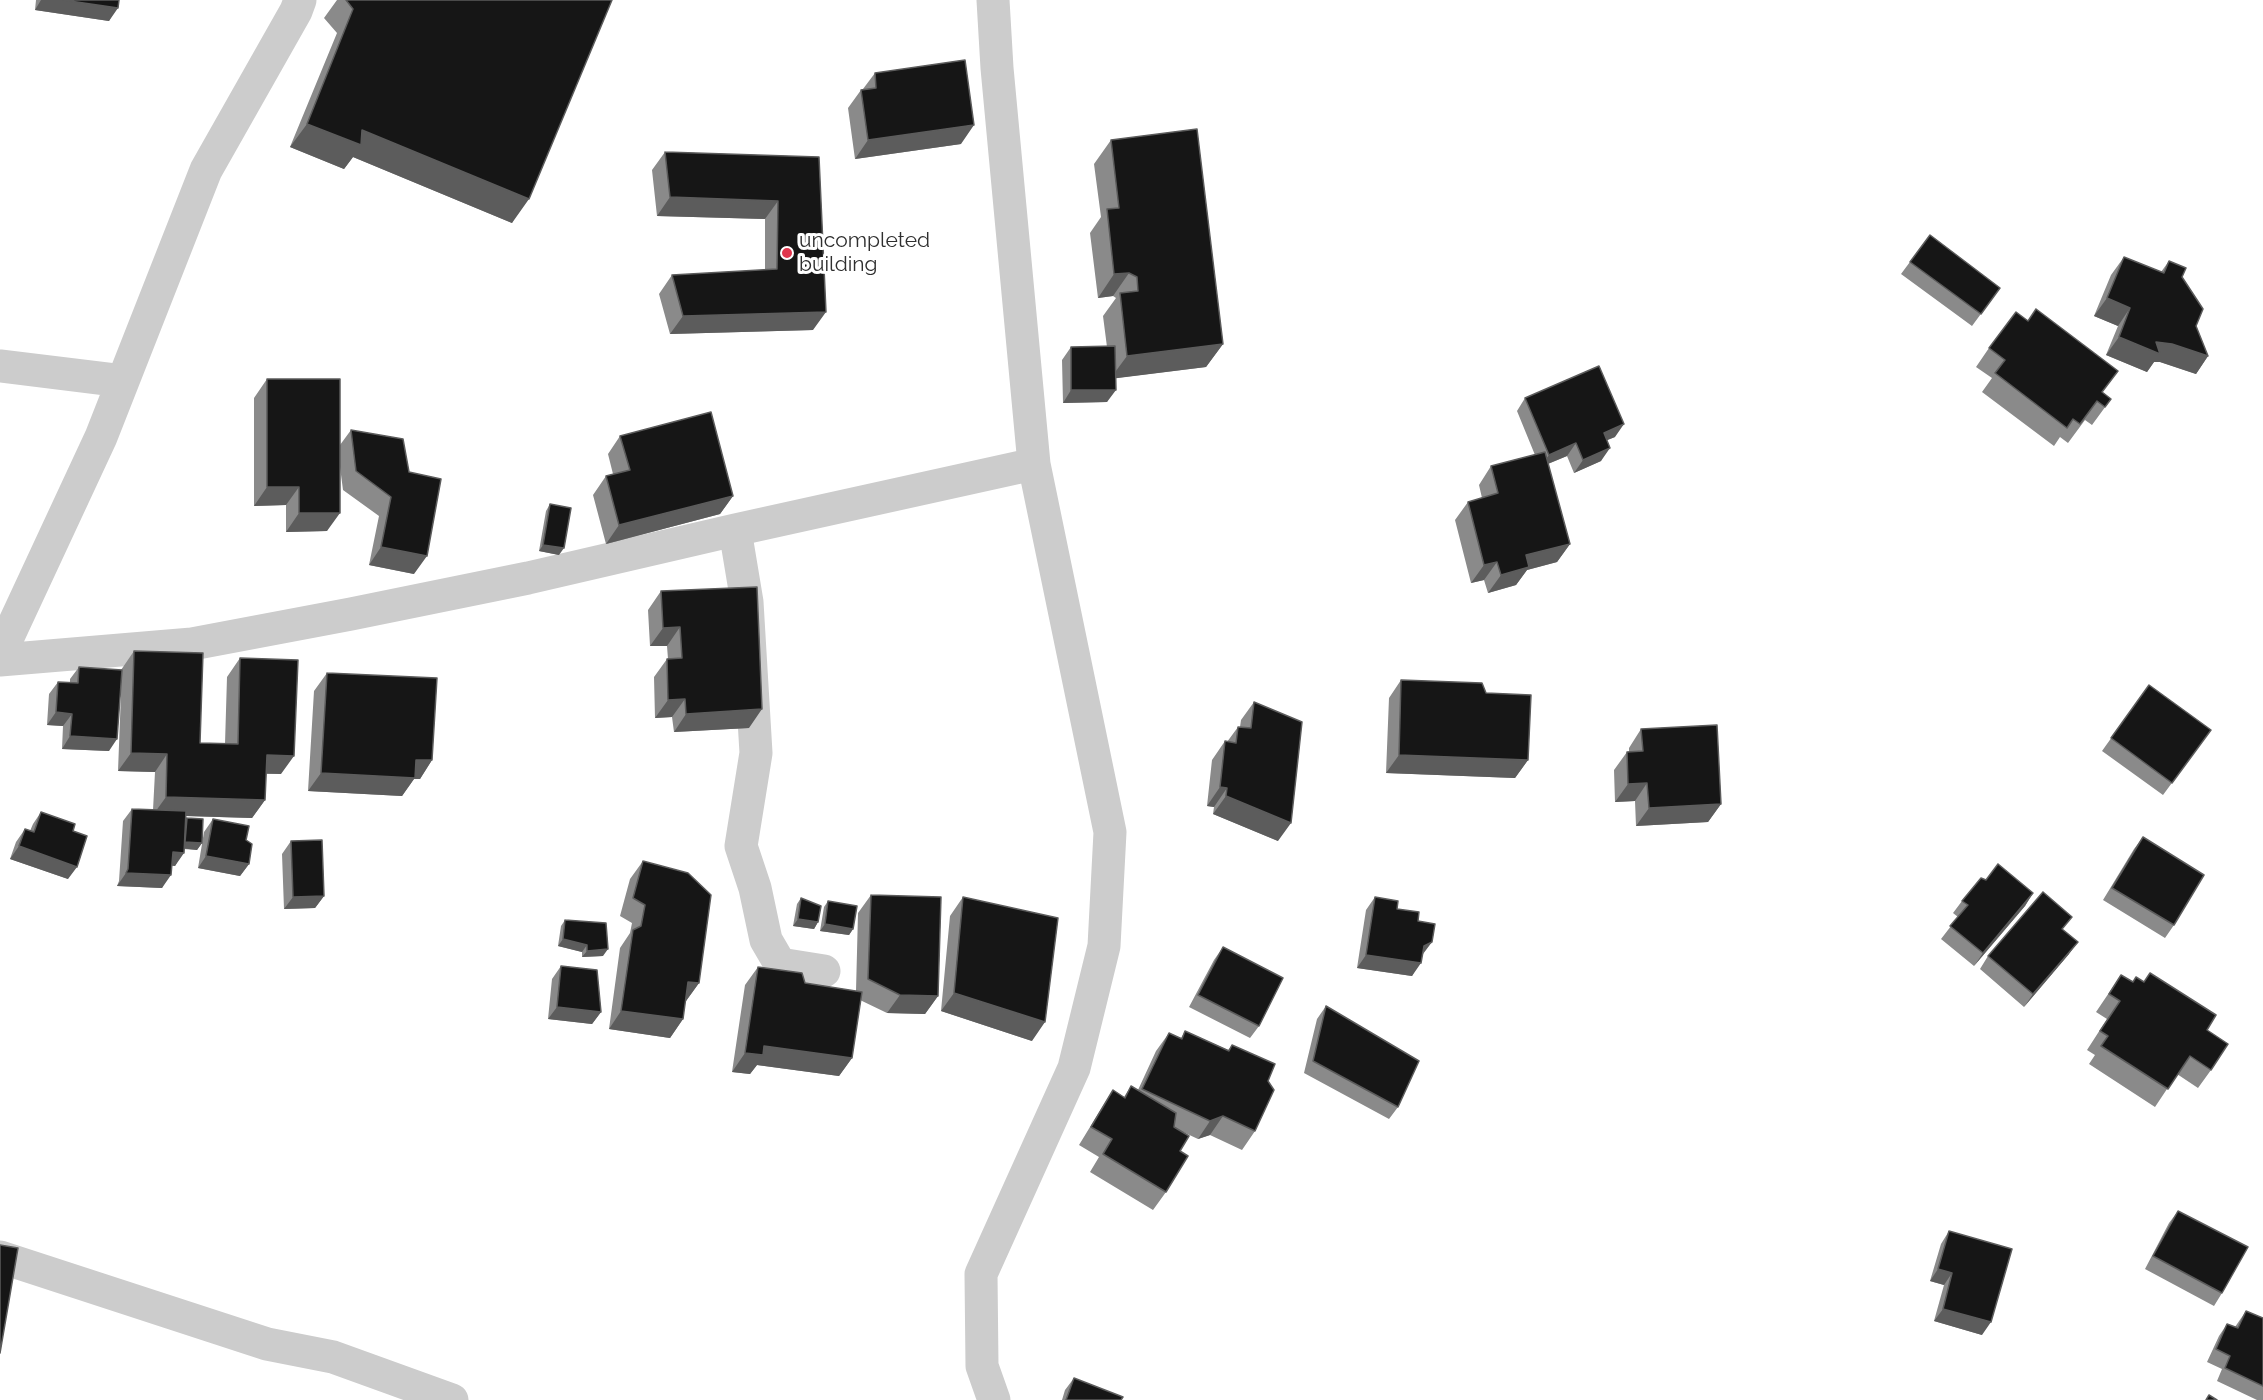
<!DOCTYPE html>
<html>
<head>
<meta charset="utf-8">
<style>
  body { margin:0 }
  canvas { display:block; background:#fff }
</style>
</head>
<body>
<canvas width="2263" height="1400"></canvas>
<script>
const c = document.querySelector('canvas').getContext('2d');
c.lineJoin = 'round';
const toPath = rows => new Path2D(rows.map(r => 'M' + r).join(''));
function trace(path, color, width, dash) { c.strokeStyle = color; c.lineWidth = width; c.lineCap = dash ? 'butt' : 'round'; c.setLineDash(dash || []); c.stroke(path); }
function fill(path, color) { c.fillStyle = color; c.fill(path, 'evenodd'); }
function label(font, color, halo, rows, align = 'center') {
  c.font = font + ' Raleway,sans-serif'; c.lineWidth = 6; c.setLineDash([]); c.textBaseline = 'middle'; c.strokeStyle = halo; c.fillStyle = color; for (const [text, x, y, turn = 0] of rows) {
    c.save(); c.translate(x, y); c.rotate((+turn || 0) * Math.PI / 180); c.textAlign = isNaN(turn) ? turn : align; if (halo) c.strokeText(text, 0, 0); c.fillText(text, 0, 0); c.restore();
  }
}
const minor = toPath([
  [993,0,997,68,1034,464,1110,832,1104,946,1074,1068,981,1274,982,1366,994,1400],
  [0,366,123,381],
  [735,530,747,602,756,753,741,846,755,888,766,940,780,964,824,971],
  [0,654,101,437,206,170,296,11,300,0],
  [0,660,192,644,351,614,528,578,735,530,1034,464],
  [0,1257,267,1344,333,1357,452,1400]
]);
const wall = toPath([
  [36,0,119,0,109,21,35,10],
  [337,0,612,0,512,223,353,157,344,169,290,147,337,33,324,18],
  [875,73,961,144,855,159,848,108,861,90,863,89],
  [1111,140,1223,344,1206,367,1116,378,1107,402,1063,403,1062,360,1071,347,1107,347,1103,316,1116,298,1113,296,1098,298,1090,233,1101,217,1094,164],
  [665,152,819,157,813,330,670,334,659,294,672,275,765,270,765,219,657,216,652,170],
  [1930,235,2000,288,1972,326,1901,274],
  [2124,257,2161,272,2169,261,2182,277,2196,326,2208,356,2196,374,2160,362,2154,362,2147,372,2106,355,2118,326,2094,316,2111,275],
  [1989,348,2103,393,2111,399,2092,425,2085,420,2068,443,2060,437,2054,446,1982,392,1992,378,1976,367],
  [267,379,340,445,351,430,409,472,414,574,369,565,379,516,343,490,340,467,327,531,286,532,286,505,254,506,254,398],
  [1525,398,1615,437,1607,440,1601,461,1574,473,1567,456,1548,464,1570,544,1557,562,1527,570,1516,585,1488,593,1484,580,1471,583,1455,520,1468,502,1482,498,1479,485,1491,466,1535,455,1517,411],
  [620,436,733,496,720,514,606,544,593,495,606,476,613,474,608,454],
  [550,504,559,555,539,551,546,511],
  [661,591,749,728,674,732,672,717,655,718,654,677,667,659,668,659,667,646,650,646,648,610],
  [134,651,200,743,225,744,227,677,240,658,281,774,266,774,265,800,252,818,186,816,185,820,187,818,202,843,197,850,184,849,175,866,172,865,162,888,117,886,119,881,123,821,132,809,153,810,155,772,118,771,121,693,109,751,62,749,63,726,47,725,49,694,58,682,70,682,70,679,79,667,121,670],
  [327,673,432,760,420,779,414,779,402,796,308,791,314,691],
  [1401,680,1486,693,1528,760,1515,778,1386,773,1389,698],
  [2149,685,2211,730,2163,795,2102,751],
  [1254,702,1278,841,1213,814,1214,807,1207,806,1212,760,1225,741,1227,742,1238,727,1240,727,1241,720],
  [1641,729,1721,804,1708,822,1636,826,1635,801,1615,802,1614,770,1627,752,1629,752,1629,748],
  [41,812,73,831,68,879,10,859,16,842,25,829,30,831,33,824],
  [213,819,249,864,240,876,198,868,204,832],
  [2143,837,2174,925,2165,938,2103,900,2134,849],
  [291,841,324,896,315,908,284,909,282,854],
  [643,861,699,983,686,1001,685,1001,683,1019,670,1038,609,1029,620,948,630,933,632,923,620,916,630,879],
  [2033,893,2025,906,1974,966,1941,939,1958,917,1953,913,1962,901],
  [871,895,938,996,925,1014,887,1013,860,1000,852,1058,839,1076,757,1065,750,1074,732,1072,745,985,758,967,805,983,856,991,858,913],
  [963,897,1032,1041,941,1011,950,916],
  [1375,897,1397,909,1418,921,1423,954,1412,976,1357,968,1366,910],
  [801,898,818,922,814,929,793,926,797,904],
  [828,901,853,929,849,935,820,931,824,907],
  [565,920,603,956,582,957,582,952,558,946,561,926],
  [2063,930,2069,954,2024,1007,1980,969,1988,956],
  [1223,947,1259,1026,1250,1038,1189,1007,1214,960],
  [561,966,601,1012,592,1024,548,1019,552,979],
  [2121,975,2207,1030,2211,1070,2198,1088,2177,1074,2155,1107,2089,1064,2095,1055,2087,1050,2107,1019,2096,1012],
  [1326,1006,1398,1107,1389,1119,1304,1073,1317,1019],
  [1185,1031,1228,1050,1232,1045,1268,1081,1255,1131,1242,1150,1210,1135,1198,1139,1183,1132,1180,1151,1166,1192,1153,1210,1090,1172,1099,1157,1079,1145,1101,1109,1113,1090,1124,1097,1131,1086,1138,1090,1156,1051,1169,1033,1181,1038],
  [2178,1211,2222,1293,2214,1306,2145,1269,2169,1223],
  [1949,1231,1982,1335,1934,1321,1944,1285,1930,1281,1941,1244],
  [2246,1311,2263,1318,2263,1400,2257,1400,2217,1381,2222,1369,2207,1362,2219,1336,2227,1324,2235,1327],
  [1074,1378,1121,1400,1062,1400,1065,1390]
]);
const shadedWall = toPath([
  [41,0,63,0,118,8,109,21,35,10],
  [307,124,362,130,529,199,512,223,353,157,344,169,290,147],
  [974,125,961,144,855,159,868,140],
  [670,197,778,201,765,219,657,216],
  [1129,273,1113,296,1098,298,1114,274],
  [2107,298,2130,308,2118,326,2094,316],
  [826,312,813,330,670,334,683,316],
  [2119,337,2172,344,2208,356,2196,374,2160,362,2154,362,2147,372,2106,355],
  [1223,344,1206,367,1110,379,1127,356],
  [1071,390,1116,390,1107,402,1063,403],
  [1624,424,1615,437,1595,445,1604,433],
  [1576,443,1567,456,1540,467,1549,455],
  [1610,448,1601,461,1574,473,1583,460],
  [267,487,299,487,286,505,254,506],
  [733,496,720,514,606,544,619,525],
  [299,513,340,513,327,531,286,532],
  [1570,544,1557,562,1527,570,1516,585,1488,593,1501,575,1526,555],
  [543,545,564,548,559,555,539,551],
  [381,547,427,556,414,574,369,565],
  [1497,562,1484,580,1471,583,1484,565],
  [680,627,667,646,650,646,663,628],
  [685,699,672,717,655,718,668,700],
  [762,709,749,728,674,732,686,714],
  [56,712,72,714,63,726,47,725],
  [70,736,117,739,109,751,62,749],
  [131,753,167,754,155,772,118,771],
  [267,755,294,756,281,774,254,773],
  [1399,755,1528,760,1515,778,1386,773],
  [416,760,432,760,420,779,414,779,402,796,308,791,321,773],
  [1647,783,1635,801,1615,802,1628,784],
  [1220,787,1227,788,1214,807,1207,806],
  [1226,796,1291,823,1278,841,1213,814],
  [166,797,265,800,252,818,153,815],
  [1721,804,1708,822,1636,826,1649,808],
  [185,842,202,843,197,850,180,848],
  [19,846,77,867,68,879,10,859],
  [173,852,184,853,175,866,164,865],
  [206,856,249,864,240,876,198,868],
  [126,873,171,875,162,888,117,886],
  [2033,893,2025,906,1974,966,1983,953],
  [324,896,315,908,284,909,293,897],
  [798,919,818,922,814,929,793,926],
  [825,924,853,929,849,935,820,931],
  [563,939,587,945,582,952,558,946],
  [1432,942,1423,954,1424,946],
  [2078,942,2069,954,2024,1007,2033,994],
  [608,949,603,956,582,957,587,951],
  [1366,955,1421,963,1412,976,1357,968],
  [688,982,699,983,686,1001,675,1000],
  [954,993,1045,1022,1032,1041,941,1011],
  [900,995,938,996,925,1014,887,1013],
  [557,1007,601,1012,592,1024,548,1019],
  [621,1011,683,1019,670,1038,609,1029],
  [764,1046,852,1058,839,1076,757,1065,750,1074,732,1072,745,1053],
  [1223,1116,1210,1135,1198,1139,1210,1121],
  [1938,1269,1952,1273,1944,1285,1930,1281],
  [1943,1309,1991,1322,1982,1335,1934,1321]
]);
const building = toPath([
  [63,0,119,0,118,8,63,0],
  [346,0,612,0,529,199,362,130,361,145,307,124,353,9,346,0],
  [965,60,974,125,868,140,861,90,876,88,875,73,965,60],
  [1197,129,1223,344,1127,356,1120,293,1138,291,1137,277,1129,273,1114,274,1107,209,1119,208,1111,140,1197,129],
  [665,152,819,157,826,312,683,316,672,275,777,269,778,201,670,197,665,152],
  [1930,235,2000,288,1981,314,1910,262,1930,235],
  [2124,257,2164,273,2169,261,2186,268,2182,277,2203,309,2196,326,2208,356,2172,344,2156,342,2160,354,2119,337,2130,308,2107,298,2124,257],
  [2036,309,2118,371,2102,392,2111,399,2105,407,2097,401,2080,424,2073,419,2067,428,1995,373,2005,360,1989,348,2016,312,2028,321,2036,309],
  [1115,346,1116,390,1071,390,1071,347,1115,346],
  [1599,366,1624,424,1604,433,1610,448,1583,460,1576,443,1549,455,1525,398,1599,366],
  [267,379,340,379,340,513,299,513,299,487,267,487,267,379],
  [711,412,733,496,619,525,606,476,630,470,620,436,711,412],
  [351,430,403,439,409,472,441,479,427,556,381,547,391,497,356,471,351,430],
  [1545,452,1570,544,1526,555,1529,567,1501,575,1497,562,1484,565,1468,502,1498,493,1491,466,1545,452],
  [550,504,571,508,564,548,543,545,550,504],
  [757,587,762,709,686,714,685,699,668,700,667,659,682,658,680,627,663,628,661,591,757,587],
  [134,651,203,653,200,743,238,744,240,658,298,660,294,756,267,755,265,800,166,797,167,754,131,753,134,651],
  [79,667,122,670,117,739,70,736,72,714,56,712,58,682,78,683,79,667],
  [327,673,437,678,432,760,416,760,415,778,321,773,327,673],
  [1401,680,1482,683,1486,693,1531,695,1528,760,1399,755,1401,680],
  [2149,685,2211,730,2172,783,2111,738,2149,685],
  [1254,702,1302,722,1291,823,1226,796,1227,788,1220,787,1225,741,1236,743,1238,727,1251,728,1254,702],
  [1717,725,1721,804,1649,808,1647,783,1628,784,1627,752,1643,751,1641,729,1717,725],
  [132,809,186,811,184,853,173,852,171,875,126,873,128,869,132,809],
  [41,812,75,824,73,831,87,836,77,867,19,846,25,829,34,832,41,812],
  [187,818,203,819,202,843,185,842,187,818],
  [213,819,249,826,246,840,252,844,249,864,206,856,213,819],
  [2143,837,2204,875,2174,925,2112,888,2143,837],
  [322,840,324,896,293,897,291,841,322,840],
  [643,861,688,873,711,895,699,983,688,982,683,1019,621,1011,633,930,641,926,645,905,633,898,643,861],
  [1998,864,2033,893,1983,953,1950,926,1968,905,1962,901,1981,878,1986,880,1998,864],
  [2043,892,2072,917,2062,929,2078,942,2033,994,1988,956,2043,892],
  [871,895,941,897,938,996,900,995,868,979,871,895],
  [963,897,1058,918,1045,1022,954,993,963,897],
  [1375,897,1398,901,1397,909,1419,912,1418,921,1435,924,1432,942,1424,946,1421,963,1366,955,1375,897],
  [801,898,821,906,818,922,798,919,801,898],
  [828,901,857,906,853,929,825,924,828,901],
  [565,920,606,923,608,949,587,951,587,945,563,939,565,920],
  [1223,947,1283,978,1259,1026,1198,995,1223,947],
  [561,966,597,970,601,1012,557,1007,561,966],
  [758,967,802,973,805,983,862,992,852,1058,764,1046,763,1055,745,1053,758,967],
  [2150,973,2216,1015,2207,1030,2228,1044,2211,1070,2190,1056,2168,1089,2101,1046,2108,1036,2100,1031,2120,1001,2109,994,2121,975,2133,982,2136,977,2144,982,2150,973],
  [1326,1006,1419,1061,1398,1107,1313,1061,1326,1006],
  [1185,1031,1229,1051,1232,1045,1275,1064,1268,1081,1274,1090,1255,1131,1223,1116,1210,1121,1142,1089,1169,1033,1182,1039,1185,1031],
  [1131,1086,1176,1113,1174,1127,1189,1136,1180,1151,1188,1156,1166,1192,1103,1154,1112,1139,1091,1127,1113,1090,1125,1098,1131,1086],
  [2178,1211,2248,1247,2222,1293,2153,1256,2178,1211],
  [1949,1231,2012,1249,1991,1322,1943,1309,1952,1273,1938,1269,1949,1231],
  [0,1245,18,1248,0,1353,0,1245],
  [2246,1311,2263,1318,2263,1386,2225,1368,2230,1356,2216,1349,2227,1324,2238,1328,2246,1311],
  [1074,1378,1123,1397,1121,1400,1066,1400,1074,1378],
  [2209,1395,2217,1400,2206,1400,2209,1395]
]);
const markers = [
  [787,253,6,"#e0364d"]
];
const poiNames = [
  ["uncompleted",799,241],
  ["building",799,265]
];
trace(minor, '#ccc', 33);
fill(wall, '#8a8a8a');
fill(shadedWall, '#5c5c5c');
fill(building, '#161616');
trace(building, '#5c5c5c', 1.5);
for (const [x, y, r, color] of markers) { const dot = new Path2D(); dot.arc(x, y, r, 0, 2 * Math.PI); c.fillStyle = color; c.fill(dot); trace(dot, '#fff', 2); }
label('21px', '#2f2f2f', '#fff', poiNames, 'left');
</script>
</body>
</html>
